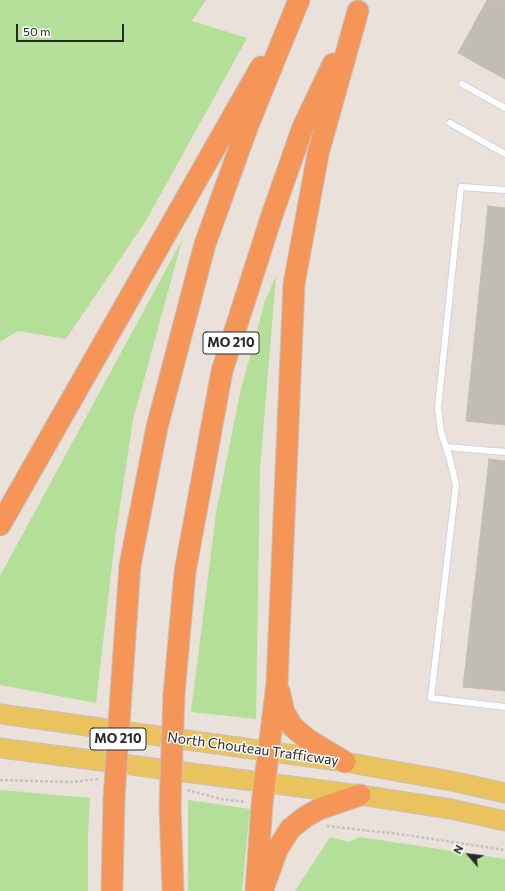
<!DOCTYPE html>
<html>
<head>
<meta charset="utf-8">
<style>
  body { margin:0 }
  #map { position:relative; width:505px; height:891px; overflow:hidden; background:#eae2da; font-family:Commissioner,sans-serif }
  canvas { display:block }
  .north { position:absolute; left:449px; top:835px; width:40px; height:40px; -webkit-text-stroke:3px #fff; paint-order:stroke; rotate:298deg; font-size:11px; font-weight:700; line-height:16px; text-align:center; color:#282828 }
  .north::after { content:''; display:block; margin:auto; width:14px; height:18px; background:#282828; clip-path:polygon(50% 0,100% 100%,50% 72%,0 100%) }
  .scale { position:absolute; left:16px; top:24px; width:108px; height:18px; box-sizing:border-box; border:2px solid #282828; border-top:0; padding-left:5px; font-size:12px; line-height:14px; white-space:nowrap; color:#282828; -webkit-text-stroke:3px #fff; paint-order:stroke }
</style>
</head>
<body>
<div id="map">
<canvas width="505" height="891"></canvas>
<div class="north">N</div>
<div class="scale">50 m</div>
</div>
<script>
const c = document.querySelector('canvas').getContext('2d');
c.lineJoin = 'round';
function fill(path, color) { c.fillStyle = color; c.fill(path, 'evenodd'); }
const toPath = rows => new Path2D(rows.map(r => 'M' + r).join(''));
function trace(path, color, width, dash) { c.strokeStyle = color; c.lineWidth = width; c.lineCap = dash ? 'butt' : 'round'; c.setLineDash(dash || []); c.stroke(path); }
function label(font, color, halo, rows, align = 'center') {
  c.font = font + ' Commissioner,sans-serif'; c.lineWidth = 3; c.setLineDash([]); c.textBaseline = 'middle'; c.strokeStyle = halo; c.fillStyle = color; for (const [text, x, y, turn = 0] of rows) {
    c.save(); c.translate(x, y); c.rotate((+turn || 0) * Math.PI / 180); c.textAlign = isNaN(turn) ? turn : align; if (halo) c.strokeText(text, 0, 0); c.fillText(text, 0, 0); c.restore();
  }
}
const green = toPath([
  [0,0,206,0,192,21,247,38,147,219,66,339,18,331,0,342],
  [182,240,133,420,115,539,96,703,0,685,0,576],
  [276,276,260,470,256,719,191,712,216,513,240,393,265,301],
  [0,790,90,798,88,837,88,891,0,891],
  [188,800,250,809,242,891,188,891],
  [330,837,349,842,360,837,505,859,505,891,295,891]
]);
const building = toPath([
  [487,0,505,0,505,79,458,53,487,0],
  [488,206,505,208,505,425,466,421,488,206],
  [489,459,505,461,505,691,463,687,489,459]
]);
const path = toPath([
  [0,780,71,782,99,779],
  [187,790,221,799,246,802],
  [327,826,407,835,505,850]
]);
const service = toPath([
  [462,84,505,108],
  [450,123,505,154],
  [505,190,461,187,438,408,441,432,449,456,456,485,431,698,505,707],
  [446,447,505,452]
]);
const primary = toPath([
  [0,714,345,762,451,781,505,793],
  [0,748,360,795,451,809,505,821]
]);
const motorway = toPath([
  [0,525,261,67],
  [122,679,130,565,157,427,205,244,248,125,299,0],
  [279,691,284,712,292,726,307,739,345,762],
  [174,694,185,572,222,371,272,215,303,127,333,64],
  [170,806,173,891],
  [263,889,277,850,290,829,305,817,319,809,360,795],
  [112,891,114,798],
  [256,891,262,804,277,683,294,284,318,154,358,11]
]);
const motorwayBridge = toPath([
  [114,798,122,679],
  [170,806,174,694]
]);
const shields = [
  [231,343,56],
  [118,739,56]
];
const shieldNames = [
  ["MO 210",231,343],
  ["MO 210",118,739]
];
const streetNames = [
  ["North Chouteau Trafficway",253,749,8]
];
fill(green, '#b3df98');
fill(building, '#c2bcb6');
trace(building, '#c5beb4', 1);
trace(service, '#cfd3e0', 8);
trace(primary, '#c3c3c3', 21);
trace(motorway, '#c3c3c3', 23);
trace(path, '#c3c3c3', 2.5, [3, 2]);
trace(service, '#fff', 6);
trace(primary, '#eac35f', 19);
trace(motorway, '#f69558', 21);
trace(motorwayBridge, '#c3c3c3', 23, []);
trace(motorwayBridge, '#f69558', 21);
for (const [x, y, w] of shields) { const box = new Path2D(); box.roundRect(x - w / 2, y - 11, w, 22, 3); c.fillStyle = '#fff'; c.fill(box); trace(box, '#282828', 1); }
label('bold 13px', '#282828', null, shieldNames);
label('14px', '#282828', '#fff', streetNames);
</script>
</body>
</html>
